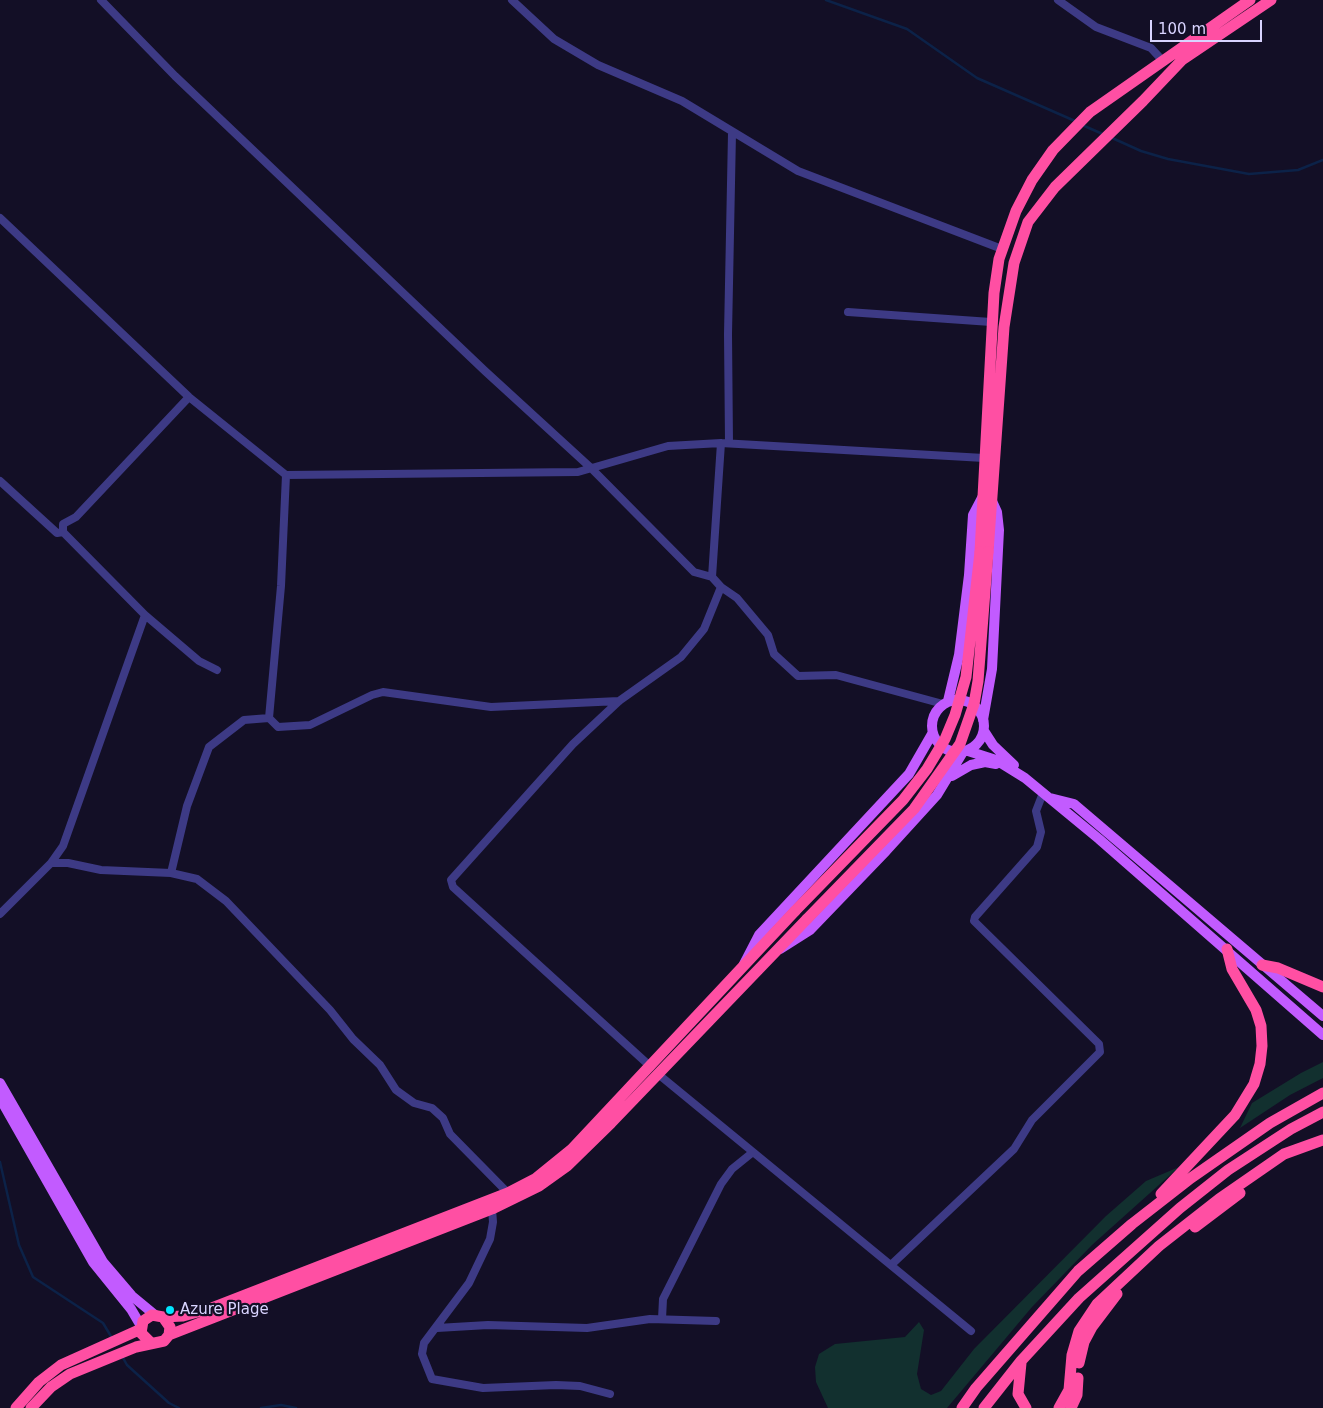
<!DOCTYPE html>
<html>
<head>
<meta charset="utf-8">
<style>
  body { margin:0 }
  #map { position:relative; width:1323px; height:1408px; overflow:hidden; background:#130f26; font-family:"DejaVu Sans",sans-serif }
  canvas { display:block }
  .scale { position:absolute; left:1150px; top:20px; width:112px; height:22px; box-sizing:border-box; border:2px solid #d9d4ff; border-top:0; padding-left:6px; font-size:15px; line-height:18px; white-space:nowrap; color:#d9d4ff; -webkit-text-stroke:4px #130f26; paint-order:stroke }
</style>
</head>
<body>
<div id="map">
<canvas width="1323" height="1408"></canvas>
<div class="scale">100 m</div>
</div>
<script>
const c = document.querySelector('canvas').getContext('2d');
c.lineJoin = 'round';
function fill(path, color) { c.fillStyle = color; c.fill(path, 'evenodd'); }
const toPath = rows => new Path2D(rows.map(r => 'M' + r).join(''));
function trace(path, color, width, dash) { c.strokeStyle = color; c.lineWidth = width; c.lineCap = dash ? 'butt' : 'round'; c.setLineDash(dash || []); c.stroke(path); }
function label(font, color, halo, rows, align = 'center') {
  c.font = font + ' "DejaVu Sans",sans-serif'; c.lineWidth = 4.5; c.setLineDash([]); c.textBaseline = 'middle'; c.strokeStyle = halo; c.fillStyle = color; for (const [text, x, y, turn = 0] of rows) {
    c.save(); c.translate(x, y); c.rotate((+turn || 0) * Math.PI / 180); c.textAlign = isNaN(turn) ? turn : align; if (halo) c.strokeText(text, 0, 0); c.fillText(text, 0, 0); c.restore();
  }
}
const green = toPath([
  [1323,1062,1323,1078,1290,1095,1240,1128,1252,1103,1301,1073],
  [1179,1167,1092,1245,1032,1307,947,1408,828,1408,816,1382,815,1367,819,1354,835,1344,905,1337,919,1322,924,1330,917,1374,921,1389,931,1395,941,1391,974,1349,1106,1216,1146,1181]
]);
const stream = toPath([
  [826,0,907,29,977,78,1075,121],
  [1082,125,1105,135],
  [1110,137,1141,151,1168,159,1249,174,1298,170,1323,160],
  [0,1162,19,1245,33,1277,103,1323,112,1338],
  [122,1356,127,1365,169,1403,179,1408],
  [261,1408,281,1405,296,1408]
]);
const minor = toPath([
  [101,0,175,76,485,371,591,468,694,572,712,577,721,587,737,598,768,635,774,654,798,676,836,675,943,704],
  [512,0,554,39,598,65,682,101,798,171,1002,249],
  [1058,0,1096,27,1151,48,1162,60],
  [0,218,189,397,286,475,578,472,668,446,721,443,984,458],
  [848,312,991,322],
  [729,443,728,334,732,133],
  [0,481,57,533,63,532],
  [712,577,721,443],
  [145,615,199,661,217,670],
  [269,718,281,586,286,475],
  [51,863,63,846,145,615,63,532,63,524,76,517,189,397],
  [171,873,187,806,209,747,244,720,269,718,278,727,310,725,372,695,383,692,491,707,619,701],
  [0,914,51,863,68,863,101,870,171,873,197,879,226,901,330,1010,353,1039,380,1065,396,1090,414,1103,432,1108,443,1118,450,1134,508,1193],
  [651,1067,453,887,451,880,573,744,619,701,681,657,704,629,721,587],
  [658,1074,971,1331],
  [492,1209,493,1222,490,1239,469,1283,424,1343,422,1354,432,1379,483,1388,556,1385,580,1386,610,1394],
  [891,1265,1014,1149,1032,1120,1100,1052,1099,1044,974,921,975,917,1037,847,1041,832,1036,811,1043,793],
  [662,1319,663,1299,721,1184,732,1169,753,1152],
  [437,1328,488,1325,587,1328,650,1319,716,1321]
]);
const major = toPath([
  '932 726a26 26 0 1 1 52 0a26 26 0 1 1-52 0Z',
  [948,701,959,655,969,575,973,515,983,496],
  [983,720,992,669,999,530,997,512,992,501],
  [984,731,993,745,1014,765],
  [968,751,996,760,1025,778,1099,839,1323,1035],
  [952,776,971,765,985,762,996,764],
  [1050,798,1074,804,1323,1016],
  [780,949,810,930,886,851,937,795,963,752],
  [744,964,759,935,909,774,932,734],
  [0,1083,103,1262,132,1296,155,1315],
  [0,1098,93,1262,131,1309,141,1326]
]);
const highway = toPath([
  [980,552,994,293,999,259,1016,211,1032,180,1053,150,1090,112,1250,0],
  [988,552,1004,327,1014,263,1028,222,1055,187,1143,101,1182,60,1271,0],
  [1262,965,1278,968,1323,987],
  [1161,1194,1235,1115,1254,1084,1260,1064,1262,1046,1261,1026,1256,1010,1232,969,1227,949],
  [1195,1227,1240,1193],
  [163,1317,183,1316,212,1308,508,1193,535,1179,572,1149,795,911],
  [169,1335,492,1209,539,1186,567,1166,611,1123,807,919],
  [1021,1363,1018,1394,1026,1408],
  [1079,1363,1084,1342,1092,1327,1117,1294],
  [16,1408,39,1382,61,1365,141,1329],
  [31,1408,51,1387,70,1374,136,1347,164,1341,169,1335,170,1327,163,1317,152,1315,143,1321,141,1333,150,1342],
  [962,1408,976,1388,1078,1271,1132,1224,1191,1178,1270,1123,1323,1093],
  [984,1408,1021,1361,1079,1298,1180,1208,1228,1170,1291,1129,1323,1112],
  [1059,1408,1069,1390,1072,1355,1079,1331,1097,1304,1159,1246,1219,1199,1284,1154,1323,1140],
  [1071,1408,1077,1395,1078,1378]
]);
const highwayBridge = toPath([
  [795,911,903,800,927,769,945,739,955,715,966,677,980,552],
  [807,919,914,809,960,744,974,704,978,681,988,552]
]);
const markers = [
  [170,1310,5,"#00e5ff"]
];
const poiNames = [
  ["Azure Plage",180,1310]
];
fill(green, '#12302f');
trace(stream, '#0c2248', 2.5);
trace(minor, '#3d3a85', 8);
trace(major, '#c25bff', 10);
trace(highway, '#ff4fa3', 11);
trace(highwayBridge, '#ff4fa3', 11);
for (const [x, y, r, color] of markers) { const dot = new Path2D(); dot.arc(x, y, r, 0, 2 * Math.PI); c.fillStyle = color; c.fill(dot); trace(dot, '#130f26', 2); }
label('15px', '#d9d4ff', '#130f26', poiNames, 'left');
</script>
</body>
</html>
